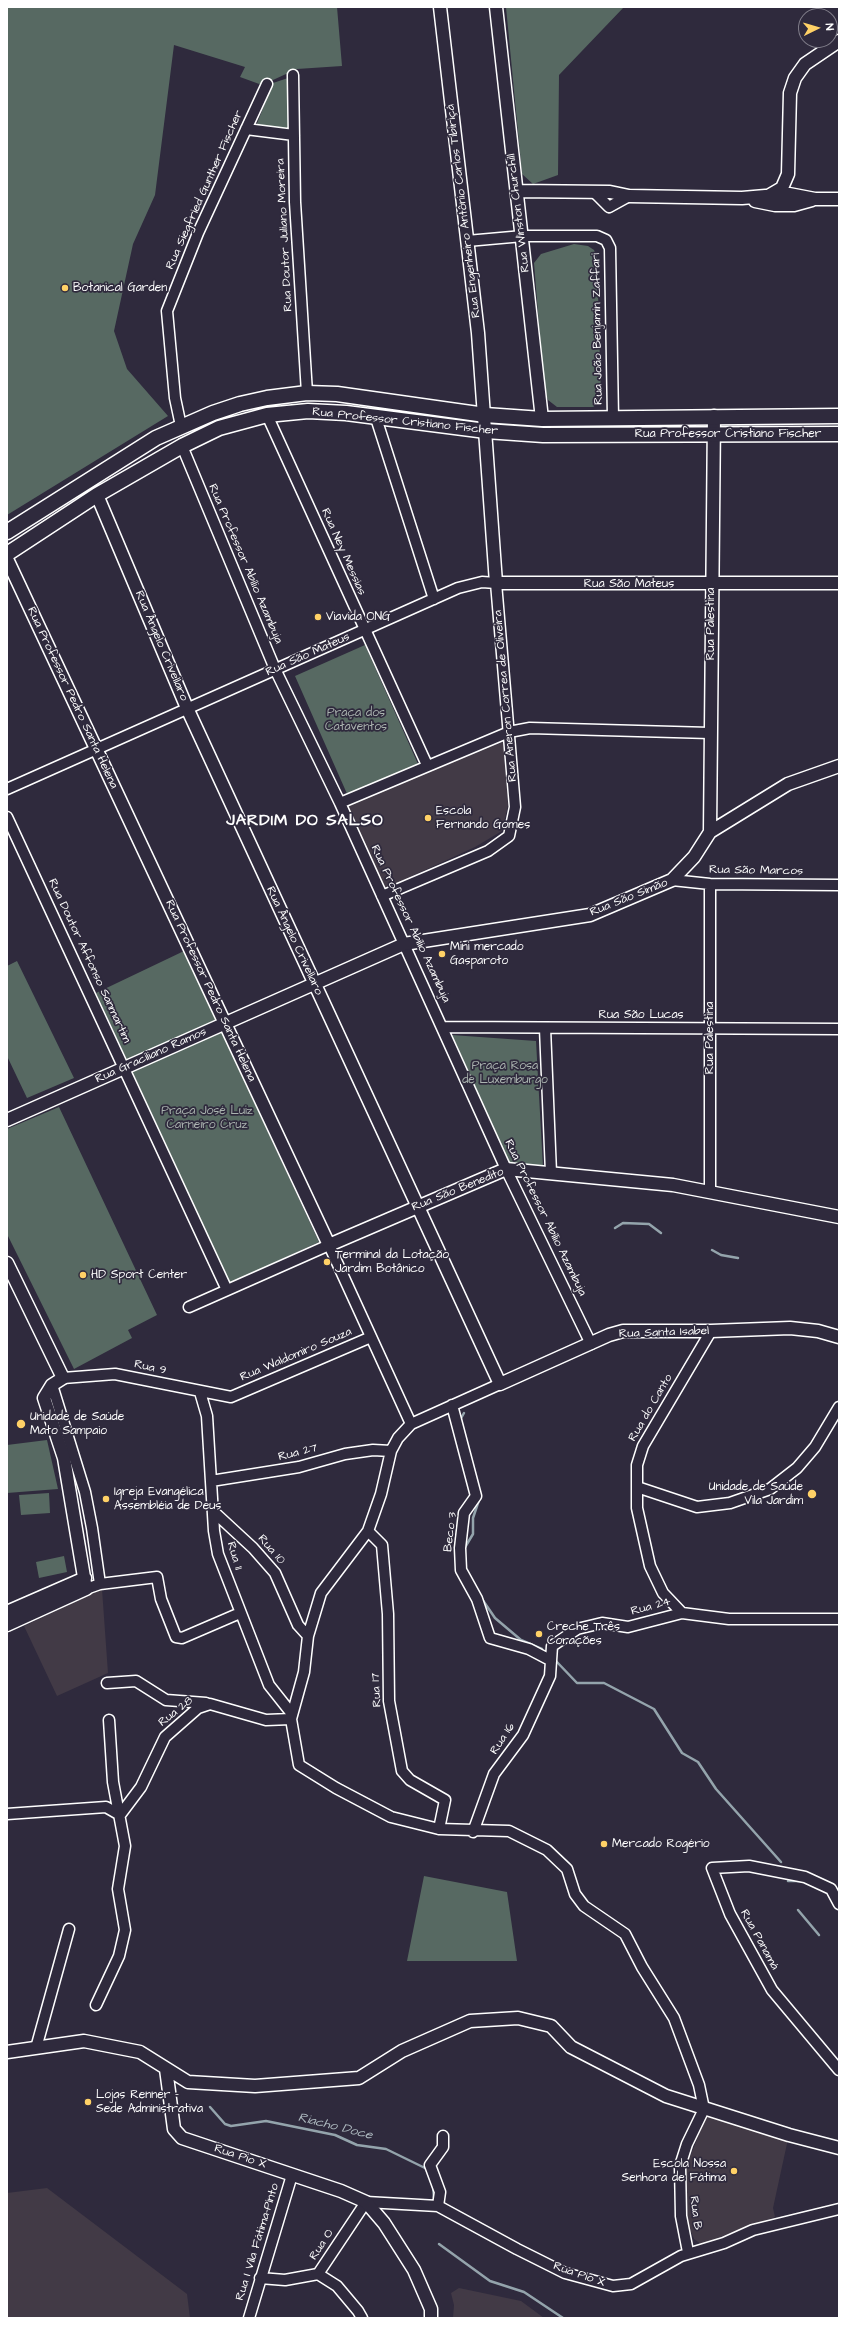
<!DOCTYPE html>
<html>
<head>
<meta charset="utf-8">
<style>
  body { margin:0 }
  #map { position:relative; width:846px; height:2325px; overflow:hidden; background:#2f2a3d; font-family:"Architects Daughter",sans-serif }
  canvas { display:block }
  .frame { position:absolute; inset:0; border:8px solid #fff; pointer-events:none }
  .north { position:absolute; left:798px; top:8px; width:40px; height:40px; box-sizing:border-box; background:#2f2a3d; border:1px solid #827f8b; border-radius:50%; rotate:85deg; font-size:11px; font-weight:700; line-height:16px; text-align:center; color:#fff }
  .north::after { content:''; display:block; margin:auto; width:14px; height:18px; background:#ffd166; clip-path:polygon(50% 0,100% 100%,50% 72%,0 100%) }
</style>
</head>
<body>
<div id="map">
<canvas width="846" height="2325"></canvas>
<div class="frame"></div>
<div class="north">N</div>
</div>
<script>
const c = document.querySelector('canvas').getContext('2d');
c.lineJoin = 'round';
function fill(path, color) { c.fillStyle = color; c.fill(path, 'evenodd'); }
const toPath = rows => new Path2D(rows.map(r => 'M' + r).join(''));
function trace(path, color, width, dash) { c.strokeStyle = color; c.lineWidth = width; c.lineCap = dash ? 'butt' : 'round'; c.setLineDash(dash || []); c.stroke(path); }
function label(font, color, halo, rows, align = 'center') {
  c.font = font + ' "Architects Daughter",sans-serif'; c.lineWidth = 3.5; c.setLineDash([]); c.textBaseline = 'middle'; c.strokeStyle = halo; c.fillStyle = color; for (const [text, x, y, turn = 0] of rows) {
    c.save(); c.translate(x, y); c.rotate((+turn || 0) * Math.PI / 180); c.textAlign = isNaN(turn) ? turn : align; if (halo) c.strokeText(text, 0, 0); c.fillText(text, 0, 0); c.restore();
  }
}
const built = toPath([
  [503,742,508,805,502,831,475,847,384,889,345,805],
  [102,1589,108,1673,57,1696,24,1626],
  [707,2114,788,2139,773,2208,775,2217,701,2244,694,2239,686,2220,684,2209,684,2181,688,2162],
  [47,2188,187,2294,190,2318,7,2318,7,2193],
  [459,2288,521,2301,544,2318,453,2318,454,2305,451,2293]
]);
const green = toPath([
  [7,7,337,7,342,66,297,69,262,85,240,77,245,67,174,45,155,195,133,244,114,331,127,369,168,416,7,515],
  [506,7,624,7,559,75,558,175,533,184,522,174],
  [288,78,288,130,256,126,273,83],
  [574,244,588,246,594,250,597,258,601,396,596,405,593,407,557,407,548,400,544,388,534,263,541,254],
  [365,645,418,764,348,796,295,676],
  [184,951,319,1242,230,1283,96,993],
  [17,961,74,1078,27,1098,7,1056,7,966],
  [452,1035,536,1041,543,1167,511,1166],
  [59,1107,157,1315,128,1330,132,1338,74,1369,7,1234,7,1129],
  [47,1440,58,1489,7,1493,7,1445],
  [49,1493,50,1513,21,1515,19,1495],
  [64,1556,67,1572,39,1578,36,1562],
  [424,1876,507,1892,517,1961,407,1961]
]);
const stream = toPath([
  [615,1228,623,1223,649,1224,661,1233],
  [712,1250,721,1255,738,1258],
  [460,1420,464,1413],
  [464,1549,473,1534,473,1518,479,1500],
  [482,1599,495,1618,521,1640,542,1649],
  [556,1661,577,1683,604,1683,654,1709,682,1753,698,1762,716,1789,781,1862],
  [788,1881,802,1881],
  [798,1910,819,1935],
  [210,2107,225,2124,231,2126,266,2121,335,2135,357,2145,386,2149,427,2169],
  [433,2186,434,2198],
  [439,2244,490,2281,524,2292,563,2318]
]);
const minor = toPath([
  [293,75,295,202,307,393],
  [246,129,294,135],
  [594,192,609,207,629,196],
  [467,241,523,236,597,236,606,240,610,248,613,418],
  [267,415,427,765],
  [376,418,434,599],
  [181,426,175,398,167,311,198,233,267,84],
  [182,446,275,669,340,803,506,1169,591,1344],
  [7,789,458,588,482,582,496,583,515,807,509,836,488,851,382,896],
  [340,803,509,732,530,728,710,733],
  [7,817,227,1290],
  [672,880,710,884,839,885],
  [710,884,710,1191],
  [443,1027,839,1029],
  [545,1028,551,1173],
  [189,1307,329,1245,411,1424],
  [711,1331,643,1446,637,1465,637,1508,650,1566,663,1593,682,1613,729,1619,839,1619],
  [63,1378,115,1374,231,1397,371,1337],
  [500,1384,411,1424,398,1438,391,1451,381,1494,368,1531,321,1593,308,1636,304,1672,291,1719,299,1765,336,1788,391,1817,439,1829,509,1831,547,1850,567,1869,575,1894,584,1906,625,1934,642,1967,674,2018,699,2085,704,2109,687,2144,680,2166,681,2216,688,2252],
  [52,1385,85,1492,92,1528,100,1584,86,1589],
  [200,1392,207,1416,214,1531,218,1554,269,1685,292,1714],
  [452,1405,476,1496,464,1513,460,1548,461,1570,477,1599,490,1638,529,1649,550,1660],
  [211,1481,299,1467,345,1454,373,1450,391,1451],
  [637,1487,697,1507,730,1503,770,1489,797,1468,815,1447,839,1407],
  [214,1512,253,1548,275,1573,298,1625,308,1636],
  [368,1531,382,1545,388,1614,389,1701,402,1771,410,1780,445,1800,439,1829],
  [100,1584,157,1577,161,1599,176,1637,182,1638,240,1613],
  [107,1683,136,1681,166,1700,206,1703],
  [7,1814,106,1807,120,1815,141,1787,165,1737,198,1708,210,1704,266,1720,291,1719],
  [473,1832,494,1774,523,1735,550,1676,552,1646,577,1629,602,1623,628,1627,682,1613],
  [839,1904,831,1889,805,1877,749,1866,712,1868,730,1914,772,1990,839,2070],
  [96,2005,119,1956,125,1930,118,1889,125,1846,113,1782,109,1720],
  [36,2048,69,1929],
  [438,2206,440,2192,430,2165,443,2147,443,2136],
  [318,2274,337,2286,358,2311,362,2318],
  [260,2278,285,2280,318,2274,366,2202,438,2206,517,2249,565,2273,613,2286,631,2284,681,2256,724,2243,753,2230,839,2209],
  [249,2318,292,2175]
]);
const tertiary = toPath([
  [440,7,478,333,496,583,839,583],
  [496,7,542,419],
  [517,191,610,192,629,196,742,198,789,194,815,199,839,199],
  [770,195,782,188,788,174,790,93,795,78,805,64,839,41],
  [755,201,775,205,794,205,812,200],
  [97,495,187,708,500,1384,609,1335,623,1331,711,1331,790,1328,818,1331,839,1337],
  [7,559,329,1245,506,1169,673,1185,839,1217],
  [710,832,714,416],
  [7,1120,404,944,590,915,672,880,694,857,710,832,788,784,839,766],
  [7,1263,63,1378,52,1385,44,1398,64,1458,86,1589,7,1625],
  [7,1612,85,1578],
  [7,2052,84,2041,140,2052,188,2082,255,2086,359,2078,402,2051,470,2021,518,2018,551,2026,571,2047,666,2096,789,2135,839,2148],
  [166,2069,174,2129,182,2138,341,2191,366,2202,384,2223,414,2270,431,2309,431,2318]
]);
const secondary = toPath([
  [7,532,156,438,213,413,240,404,267,398,307,393,337,394,485,415,542,419,839,416],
  [7,554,97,495,182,446,219,428,267,415,308,411,346,413,486,431,543,435,839,434]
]);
const markers = [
  [65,288,4,"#ffd166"],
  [318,617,4,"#ffd166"],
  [428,818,4,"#ffd166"],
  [442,954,4,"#ffd166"],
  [327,1262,4,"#ffd166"],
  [83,1275,4,"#ffd166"],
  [21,1424,5,"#ffd166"],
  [812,1494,5,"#ffd166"],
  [106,1499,4,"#ffd166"],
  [539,1634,4,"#ffd166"],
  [604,1844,4,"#ffd166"],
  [88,2102,4,"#ffd166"],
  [734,2171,4,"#ffd166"]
];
const streetNames = [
  ["Rua Siegfried Gunther Fischer",205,190,-66],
  ["Rua Engenheiro Antônio Carlos Tibiriçá",464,211,-97],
  ["Rua Winston Churchill",519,213,-97],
  ["Rua Doutor Juliano Moreira",285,235,-93],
  ["Rua João Benjamin Zaffari",598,329,-91],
  ["Rua Professor Cristiano Fischer",405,422,6],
  ["Rua Professor Cristiano Fischer",728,434],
  ["Rua Ney Messias",343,552,66],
  ["Rua Professor Abílio Azambuja",245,564,67],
  ["Rua São Mateus",629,584],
  ["Rua Palestina",711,624,-90],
  ["Rua Ângelo Crivellaro",161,646,67],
  ["Rua São Mateus",308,655,-24],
  ["Rua Aneron Correa de Oliveira",506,696,-95],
  ["Rua Professor Pedro Santa Helena",72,698,65],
  ["Rua São Marcos",756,871,1],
  ["Rua São Simão",629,898,-22],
  ["Rua Professor Abílio Azambuja",410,924,65],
  ["Rua Ângelo Crivellaro",294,941,65],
  ["Rua Doutor Affonso Sanmartim",89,961,65],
  ["Rua Professor Pedro Santa Helena",210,991,65],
  ["Rua São Lucas",641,1015],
  ["Rua Palestina",710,1038,-90],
  ["Rua Graciliano Ramos",151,1056,-24],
  ["Rua São Benedito",458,1190,-22],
  ["Rua Professor Abílio Azambuja",545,1218,64],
  ["Rua Santa Isabel",664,1333,-2],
  ["Rua Waldomiro Souza",296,1355,-23],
  ["Rua 9",150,1368,12],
  ["Rua do Canto",651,1408,-60],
  ["Rua 27",298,1453,-14],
  ["Beco 3",451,1532,-83],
  ["Rua 10",271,1550,49],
  ["Rua 11",234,1556,73],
  ["Rua 24",651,1607,-15],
  ["Rua 17",377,1690,-93],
  ["Rua 28",176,1712,-39],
  ["Rua 16",503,1739,-57],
  ["Rua Panamá",759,1940,61],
  ["Rua Pio X",240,2157,18],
  ["Rua B",695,2213,83],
  ["Rua I Vila Fátima-Pinto",258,2242,-73],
  ["Rua O",322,2245,-57],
  ["Rua Pio X",579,2275,19]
];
const poiNames = [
  ["Botanical Garden",73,288],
  ["Viavida ONG",326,617],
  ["Escola",436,811],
  ["Fernando Gomes",436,825],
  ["Mini mercado",450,947],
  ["Gasparoto",450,961],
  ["Terminal da Lotação",335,1255],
  ["Jardim Botânico",335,1269],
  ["HD Sport Center",91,1275],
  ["Unidade de Saúde",30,1417],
  ["Mato Sampaio",30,1431],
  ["Unidade de Saúde",803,1487,"right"],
  ["Vila Jardim",803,1501,"right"],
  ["Igreja Evangélica",114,1492],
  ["Assembléia de Deus",114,1506],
  ["Creche Três",547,1627],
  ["Corações",547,1641],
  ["Mercado Rogério",612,1844],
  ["Lojas Renner -",96,2095],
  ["Sede Administrativa",96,2109],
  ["Escola Nossa",726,2164,"right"],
  ["Senhora de Fátima",726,2178,"right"]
];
const parkNames = [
  ["Praça dos",356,713],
  ["Cataventos",356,727],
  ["Praça Rosa",505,1066],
  ["de Luxemburgo",505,1080],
  ["Praça José Luiz",207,1111],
  ["Carneiro Cruz",207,1125]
];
const waterNames = [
  ["Riacho Doce",335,2127,14]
];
const districtNames = [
  ["JARDIM DO SALSO",305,822]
];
fill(built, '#423a46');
fill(green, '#576962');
trace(stream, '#94a4ac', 2.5);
trace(minor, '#fff', 13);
trace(tertiary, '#fff', 15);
trace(secondary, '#fff', 17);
trace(minor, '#2f2a3d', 10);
trace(tertiary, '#2f2a3d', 12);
trace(secondary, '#2f2a3d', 14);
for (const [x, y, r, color] of markers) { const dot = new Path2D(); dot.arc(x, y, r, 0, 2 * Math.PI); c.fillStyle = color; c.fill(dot); trace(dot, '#2f2a3d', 1.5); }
label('12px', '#fff', '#2f2a3d', streetNames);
label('12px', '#fff', '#2f2a3d', poiNames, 'left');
label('12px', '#abb4b0', '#2f2a3d', parkNames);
label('italic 13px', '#afbbc1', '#2f2a3d', waterNames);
c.letterSpacing = '1px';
label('bold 16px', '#fff', '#2f2a3d', districtNames);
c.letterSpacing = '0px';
</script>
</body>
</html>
